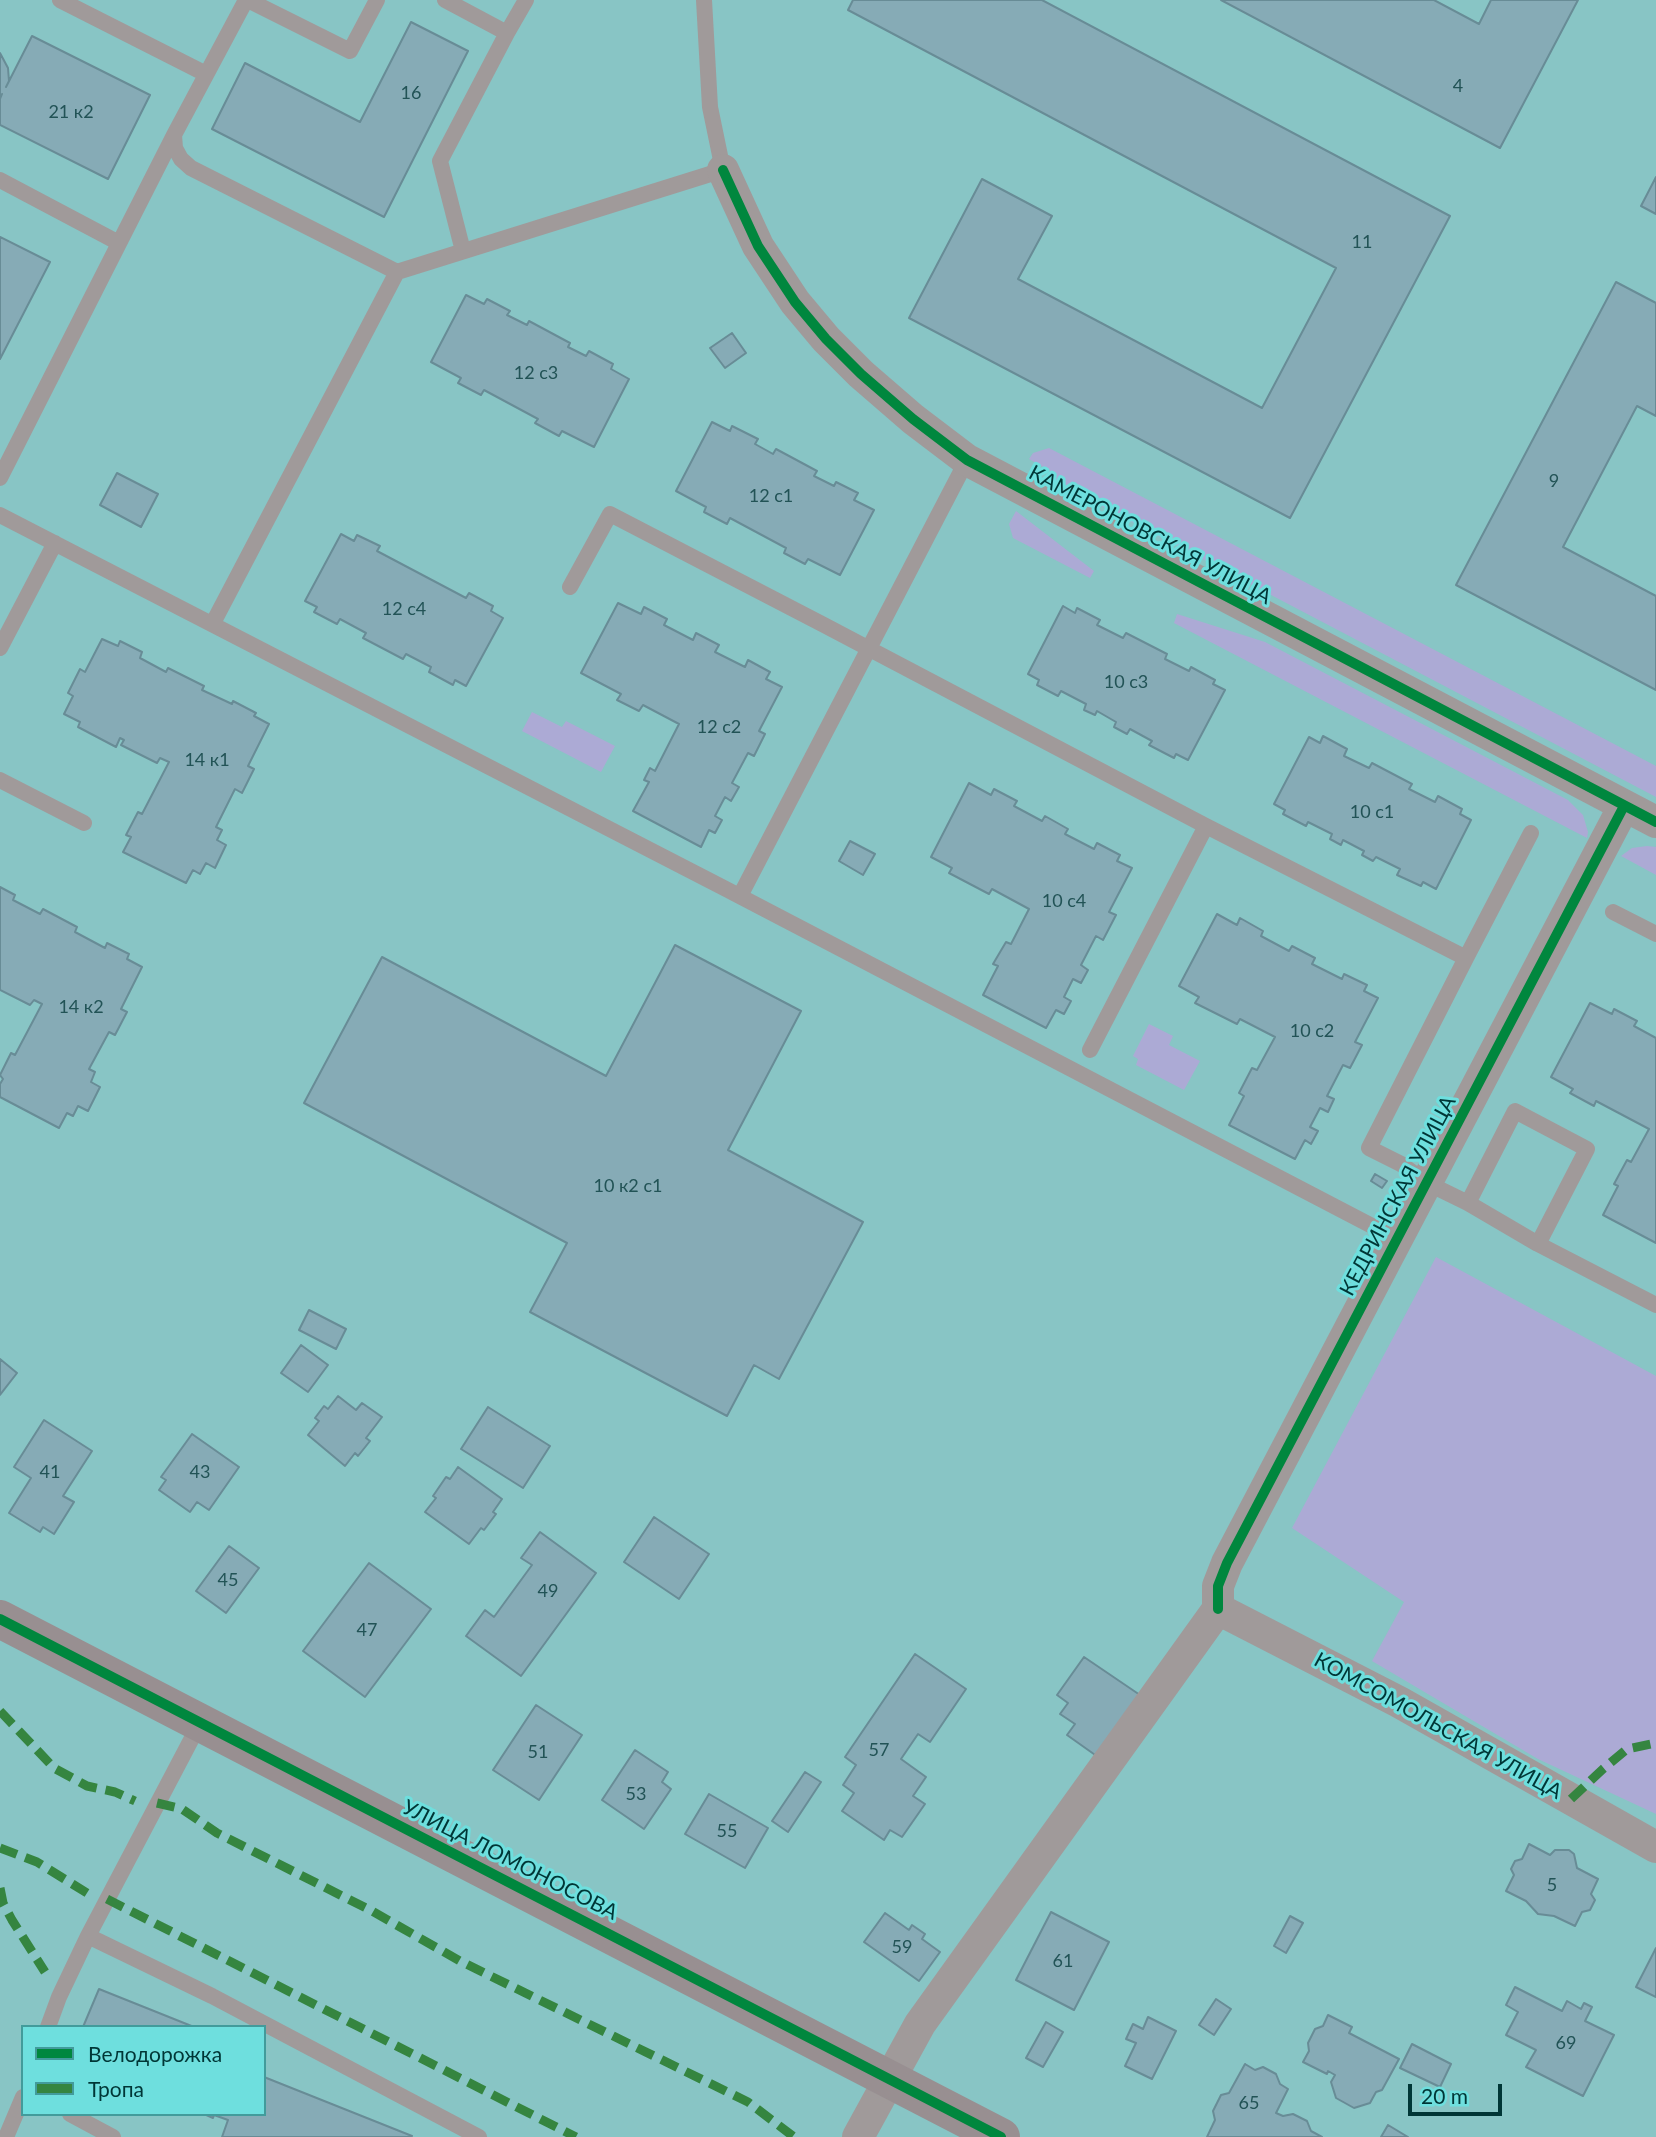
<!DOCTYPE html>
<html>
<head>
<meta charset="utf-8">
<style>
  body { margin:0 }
  #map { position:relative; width:1656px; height:2137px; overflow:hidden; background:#88c5c5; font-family:Lato,sans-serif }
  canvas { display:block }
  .legend { position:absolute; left:21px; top:2025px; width:245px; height:91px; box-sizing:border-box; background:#6edfde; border:2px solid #429b9b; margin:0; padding:9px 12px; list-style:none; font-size:21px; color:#003636 }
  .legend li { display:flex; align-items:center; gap:14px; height:35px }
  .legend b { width:35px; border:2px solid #429b9b }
  .scale { position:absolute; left:1408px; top:2084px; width:94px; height:32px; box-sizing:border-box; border:4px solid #003636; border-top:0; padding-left:9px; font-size:21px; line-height:24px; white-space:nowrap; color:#003636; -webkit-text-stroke:5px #6edfde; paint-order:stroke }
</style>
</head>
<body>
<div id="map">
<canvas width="1656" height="2137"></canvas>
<ul class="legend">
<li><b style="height:9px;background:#00873e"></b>Велодорожка</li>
<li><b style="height:9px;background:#358540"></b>Тропа</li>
</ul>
<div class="scale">20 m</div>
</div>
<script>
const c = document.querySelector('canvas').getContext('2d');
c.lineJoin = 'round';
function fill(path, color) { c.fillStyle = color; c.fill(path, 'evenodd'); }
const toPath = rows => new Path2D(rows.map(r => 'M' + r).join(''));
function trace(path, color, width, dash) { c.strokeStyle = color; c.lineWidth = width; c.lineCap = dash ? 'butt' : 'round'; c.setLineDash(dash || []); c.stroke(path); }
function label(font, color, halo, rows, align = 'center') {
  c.font = font + ' Lato,sans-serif'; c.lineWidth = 6; c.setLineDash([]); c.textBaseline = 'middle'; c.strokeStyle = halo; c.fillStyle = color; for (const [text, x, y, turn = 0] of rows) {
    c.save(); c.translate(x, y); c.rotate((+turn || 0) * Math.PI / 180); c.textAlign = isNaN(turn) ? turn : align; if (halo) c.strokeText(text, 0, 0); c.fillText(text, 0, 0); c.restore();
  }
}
const green = toPath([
  [1049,448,1656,766,1656,797,1050,479,1054,473,1029,459,1033,453],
  [1016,511,1094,571,1090,578,1013,538,1009,524],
  [1177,614,1265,642,1568,800,1583,815,1588,832,1587,838,1174,623],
  [532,712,562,727,566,721,615,746,601,772,522,731],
  [1647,846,1656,847,1656,875,1621,856,1632,848],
  [1149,1024,1173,1036,1169,1045,1200,1061,1184,1090,1136,1065,1138,1059,1133,1056],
  [1436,1257,1656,1376,1656,1814,1538,1759,1372,1661,1404,1602,1292,1528]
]);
const building = toPath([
  [853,0,1042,0,1450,216,1290,518,909,318,982,179,1052,216,1018,279,1262,408,1336,268,848,10,853,0],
  [1221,0,1434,0,1479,24,1491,0,1578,0,1500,148,1221,0],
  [411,22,468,51,384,217,212,129,245,63,360,122,411,22],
  [32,36,150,95,108,179,0,125,0,99,2,94,0,97,0,53,8,68,9,81,6,87,32,36],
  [1656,177,1656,214,1641,206,1656,177],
  [0,237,50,262,0,359,0,237],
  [1616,282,1656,303,1656,416,1637,406,1563,547,1656,596,1656,690,1456,585,1616,282],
  [466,295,484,304,487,299,510,311,507,315,527,325,529,321,570,343,568,347,586,356,589,351,613,364,611,369,629,379,594,447,562,431,559,436,535,423,538,419,484,390,481,395,458,383,461,378,431,362,466,295],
  [732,333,746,353,725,368,710,348,732,333],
  [712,422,730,431,732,426,758,439,755,444,773,454,776,449,817,471,814,476,834,486,836,482,858,493,854,500,874,510,840,575,808,559,805,564,784,553,786,548,730,518,727,524,704,512,706,507,676,491,712,422],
  [117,473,158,494,141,527,100,505,117,473],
  [341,534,354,541,357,535,380,546,377,551,466,598,469,593,493,606,491,611,503,618,466,686,455,680,453,685,429,672,431,667,406,654,403,659,363,638,366,633,340,619,337,624,314,612,317,607,305,601,341,534],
  [618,603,641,614,644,607,667,619,664,625,693,640,696,633,719,645,715,652,745,667,748,660,770,672,766,679,782,687,759,731,765,734,754,756,748,753,732,783,739,787,731,801,725,797,715,816,722,820,715,833,709,830,701,847,633,811,649,782,644,780,650,768,655,771,679,724,643,705,639,711,617,700,621,694,581,673,618,603],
  [1063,606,1075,613,1077,608,1100,620,1097,625,1123,638,1126,633,1167,654,1165,659,1189,671,1191,667,1215,680,1213,684,1225,690,1188,760,1176,754,1174,758,1149,745,1152,741,1130,729,1127,734,1114,727,1116,722,1097,711,1095,715,1084,710,1086,704,1061,691,1058,696,1037,685,1039,680,1028,674,1063,606],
  [102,639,118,646,120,641,142,652,140,658,166,672,168,668,204,686,202,690,232,704,233,701,256,713,254,716,269,724,248,766,254,769,242,793,235,789,216,827,222,830,217,840,226,845,215,868,206,863,200,874,193,870,186,883,123,852,131,837,126,835,138,812,142,814,169,762,160,758,157,763,121,745,124,740,120,738,116,747,78,727,80,722,64,714,73,696,68,693,80,669,85,672,102,639],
  [1323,736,1347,749,1344,756,1369,768,1372,763,1412,784,1409,789,1435,802,1438,796,1462,809,1460,814,1471,820,1436,889,1423,882,1421,886,1397,875,1400,869,1376,857,1373,861,1362,855,1364,851,1343,840,1341,845,1330,839,1332,834,1308,822,1306,826,1283,814,1285,810,1274,804,1309,737,1320,743,1323,736],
  [969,783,991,795,994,789,1017,801,1014,806,1042,821,1045,816,1068,829,1065,834,1094,849,1097,843,1120,855,1117,861,1132,868,1109,912,1116,915,1103,940,1096,936,1081,965,1088,970,1081,983,1073,979,1064,997,1071,1001,1064,1014,1056,1010,1046,1028,983,995,998,966,993,964,1006,942,1011,944,1029,909,992,889,989,894,949,873,952,868,931,857,969,783],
  [850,841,875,854,863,875,839,861,850,841],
  [0,887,15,895,13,900,40,914,43,909,77,927,75,932,105,948,107,943,129,954,127,959,142,967,121,1009,127,1012,115,1035,109,1032,89,1069,95,1072,91,1082,100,1087,88,1111,78,1106,73,1116,67,1113,59,1128,0,1097,0,1084,3,1079,0,1075,11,1053,15,1055,42,1004,34,1000,30,1005,0,990,0,887],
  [1217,914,1237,925,1240,918,1263,931,1261,936,1289,951,1292,946,1315,958,1312,964,1342,979,1344,974,1367,985,1364,991,1378,998,1355,1042,1362,1045,1350,1068,1343,1065,1327,1096,1334,1099,1328,1112,1320,1108,1310,1127,1318,1131,1311,1144,1305,1140,1295,1159,1229,1125,1244,1096,1239,1093,1252,1068,1257,1070,1275,1037,1240,1019,1237,1024,1195,1003,1199,997,1179,986,1217,914],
  [675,945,801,1011,728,1150,863,1222,779,1379,754,1365,727,1416,530,1312,567,1243,304,1103,382,957,606,1076,675,945],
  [1590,1003,1612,1014,1614,1009,1637,1021,1634,1026,1656,1038,1656,1243,1603,1215,1618,1186,1614,1184,1627,1160,1631,1162,1649,1129,1596,1101,1594,1106,1570,1093,1573,1089,1551,1077,1590,1003],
  [1375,1174,1387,1181,1382,1188,1371,1181,1375,1174],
  [309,1310,346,1329,336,1349,299,1330,309,1310],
  [301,1345,328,1365,308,1392,281,1373,301,1345],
  [0,1359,17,1373,0,1395,0,1359],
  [338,1396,356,1410,362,1403,382,1417,366,1438,370,1441,358,1456,355,1453,345,1466,308,1435,319,1421,315,1418,324,1406,328,1409,338,1396],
  [488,1407,550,1446,523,1488,461,1449,488,1407],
  [44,1420,92,1451,63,1496,74,1502,54,1534,43,1527,40,1532,9,1513,31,1478,14,1467,44,1420],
  [192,1434,239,1467,209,1510,197,1502,190,1512,159,1490,166,1480,161,1477,192,1434],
  [458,1467,502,1499,493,1512,496,1514,484,1530,481,1528,469,1544,425,1512,436,1498,433,1496,446,1477,450,1479,458,1467],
  [654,1517,709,1554,679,1599,624,1562,654,1517],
  [540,1532,596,1573,521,1676,466,1636,485,1610,494,1617,532,1565,521,1558,540,1532],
  [229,1546,259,1568,226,1613,196,1591,229,1546],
  [369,1563,431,1609,365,1697,303,1651,369,1563],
  [915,1654,966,1689,930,1742,918,1734,901,1759,926,1777,913,1796,925,1804,902,1837,890,1830,884,1840,842,1811,854,1793,843,1785,856,1765,845,1757,915,1654],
  [1084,1657,1140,1695,1098,1757,1067,1735,1075,1724,1060,1714,1068,1703,1057,1695,1084,1657],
  [536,1705,582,1735,539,1800,493,1770,536,1705],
  [635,1750,668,1772,662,1782,671,1789,644,1829,602,1800,635,1750],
  [805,1772,821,1782,788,1832,772,1821,805,1772],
  [709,1794,768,1828,745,1868,685,1834,709,1794],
  [1529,1844,1550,1855,1555,1850,1569,1850,1574,1854,1577,1868,1598,1879,1591,1894,1595,1900,1590,1910,1582,1912,1575,1926,1554,1916,1538,1914,1526,1901,1506,1891,1514,1875,1511,1869,1515,1861,1522,1859,1529,1844],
  [1051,1912,1109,1942,1074,2010,1016,1980,1051,1912],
  [885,1913,909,1930,912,1925,925,1934,922,1939,940,1952,919,1981,864,1942,885,1913],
  [1290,1916,1303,1923,1286,1953,1274,1946,1290,1916],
  [1656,1948,1656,1997,1636,1987,1656,1948],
  [1515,1987,1562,2011,1567,2001,1581,2009,1584,2003,1592,2007,1585,2021,1614,2035,1583,2096,1526,2067,1536,2050,1506,2035,1518,2012,1506,2005,1515,1987],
  [99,1989,194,2027,83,2027,99,1989],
  [1216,1999,1231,2009,1214,2035,1199,2025,1216,1999],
  [1328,2015,1352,2027,1349,2033,1399,2059,1382,2090,1376,2092,1370,2103,1354,2108,1336,2098,1331,2082,1335,2075,1328,2071,1327,2074,1303,2062,1309,2051,1308,2043,1315,2029,1323,2026,1328,2015],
  [1148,2017,1176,2031,1152,2079,1125,2066,1136,2043,1126,2039,1133,2024,1143,2029,1148,2017],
  [1046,2022,1063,2032,1043,2067,1026,2058,1046,2022],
  [1412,2044,1451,2064,1440,2087,1400,2068,1412,2044],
  [1245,2064,1255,2070,1263,2067,1276,2074,1280,2084,1288,2089,1276,2113,1283,2116,1293,2114,1307,2121,1311,2131,1322,2137,1207,2137,1215,2120,1213,2111,1221,2095,1229,2093,1245,2064],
  [264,2077,412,2136,411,2137,222,2137,228,2120,214,2115,213,2118,204,2114,264,2114,264,2077],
  [1388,2125,1408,2137,1381,2137,1388,2125]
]);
const lane = toPath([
  [60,0,206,74],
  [248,0,350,51,377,0],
  [445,0,507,33,440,161,463,251],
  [507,33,526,0],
  [174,135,175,148,181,159,191,168,397,272],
  [0,180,119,243],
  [0,478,174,135,246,0],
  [0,515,724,888,1397,1239],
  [570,587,610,514,824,625,1206,826,1466,958,1369,1148,1401,1164,1427,1183,1468,1203,1538,1244,1656,1305],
  [213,623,397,272,723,170,710,107,704,0],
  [0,648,55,543],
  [0,780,84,823],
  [740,896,967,460],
  [1613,912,1656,934],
  [1466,958,1531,833],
  [1090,1050,1206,826],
  [1468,1203,1515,1111,1587,1149,1538,1244],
  [88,1936,212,1996,479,2137],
  [48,2027,59,1997,88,1936,201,1721],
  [70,2114,113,2137],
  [6,2137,23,2097]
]);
const street = toPath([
  [723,170,758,246,795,302,826,339,861,374,913,419,967,460,1656,822],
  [1218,1609,1218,1586,1227,1563,1624,806],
  [1218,1609,1399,1702,1656,1847],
  [858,2137,920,2024,1218,1609]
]);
const secondary = toPath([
  [0,1619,1001,2137]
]);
const quiet = toPath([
  [0,1711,54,1768,87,1786,115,1792,135,1801],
  [1571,1799,1603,1769,1627,1749,1656,1743],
  [157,1803,182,1809,217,1833,372,1911,460,1961,748,2102,794,2137],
  [0,1848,37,1862,87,1893],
  [0,1888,3,1903,12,1920,45,1972],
  [107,1899,576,2137]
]);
const cycleway = toPath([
  [723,170,758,246,795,302,826,339,861,374,913,419,967,460,1656,822],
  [1218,1609,1218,1586,1227,1563,1624,806],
  [0,1619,1001,2137]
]);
const numberNames = [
  ["4",1458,86],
  ["16",411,93],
  ["21 к2",71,112],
  ["11",1362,242],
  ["12 с3",536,373],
  ["9",1554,481],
  ["12 с1",771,496],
  ["12 с4",404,609],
  ["10 с3",1126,682],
  ["12 с2",719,727],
  ["14 к1",207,760],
  ["10 с1",1372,812],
  ["10 с4",1064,901],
  ["14 к2",81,1007],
  ["10 с2",1312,1031],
  ["10 к2 с1",628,1186],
  ["41",50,1472],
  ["43",200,1472],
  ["45",228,1580],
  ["49",548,1591],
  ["47",367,1630],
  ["57",879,1750],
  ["51",538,1752],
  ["53",636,1794],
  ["55",727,1831],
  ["5",1552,1885],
  ["59",902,1947],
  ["61",1063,1961],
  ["69",1566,2043],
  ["65",1249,2103]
];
const streetNames = [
  ["КАМЕРОНОВСКАЯ УЛИЦА",1150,535,28],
  ["КЕДРИНСКАЯ УЛИЦА",1398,1196,-62],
  ["КОМСОМОЛЬСКАЯ УЛИЦА",1438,1726,29],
  ["УЛИЦА ЛОМОНОСОВА",510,1860,27]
];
fill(green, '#acaad5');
fill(building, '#86abb6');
trace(building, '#688c96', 2);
trace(lane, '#a09a9a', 16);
trace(street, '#a09a9a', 32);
trace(secondary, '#988f91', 38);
trace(quiet, '#358540', 9, [18, 9]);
trace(cycleway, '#00873e', 10);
label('18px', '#225356', null, numberNames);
label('21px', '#003636', '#6edfde', streetNames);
</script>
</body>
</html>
